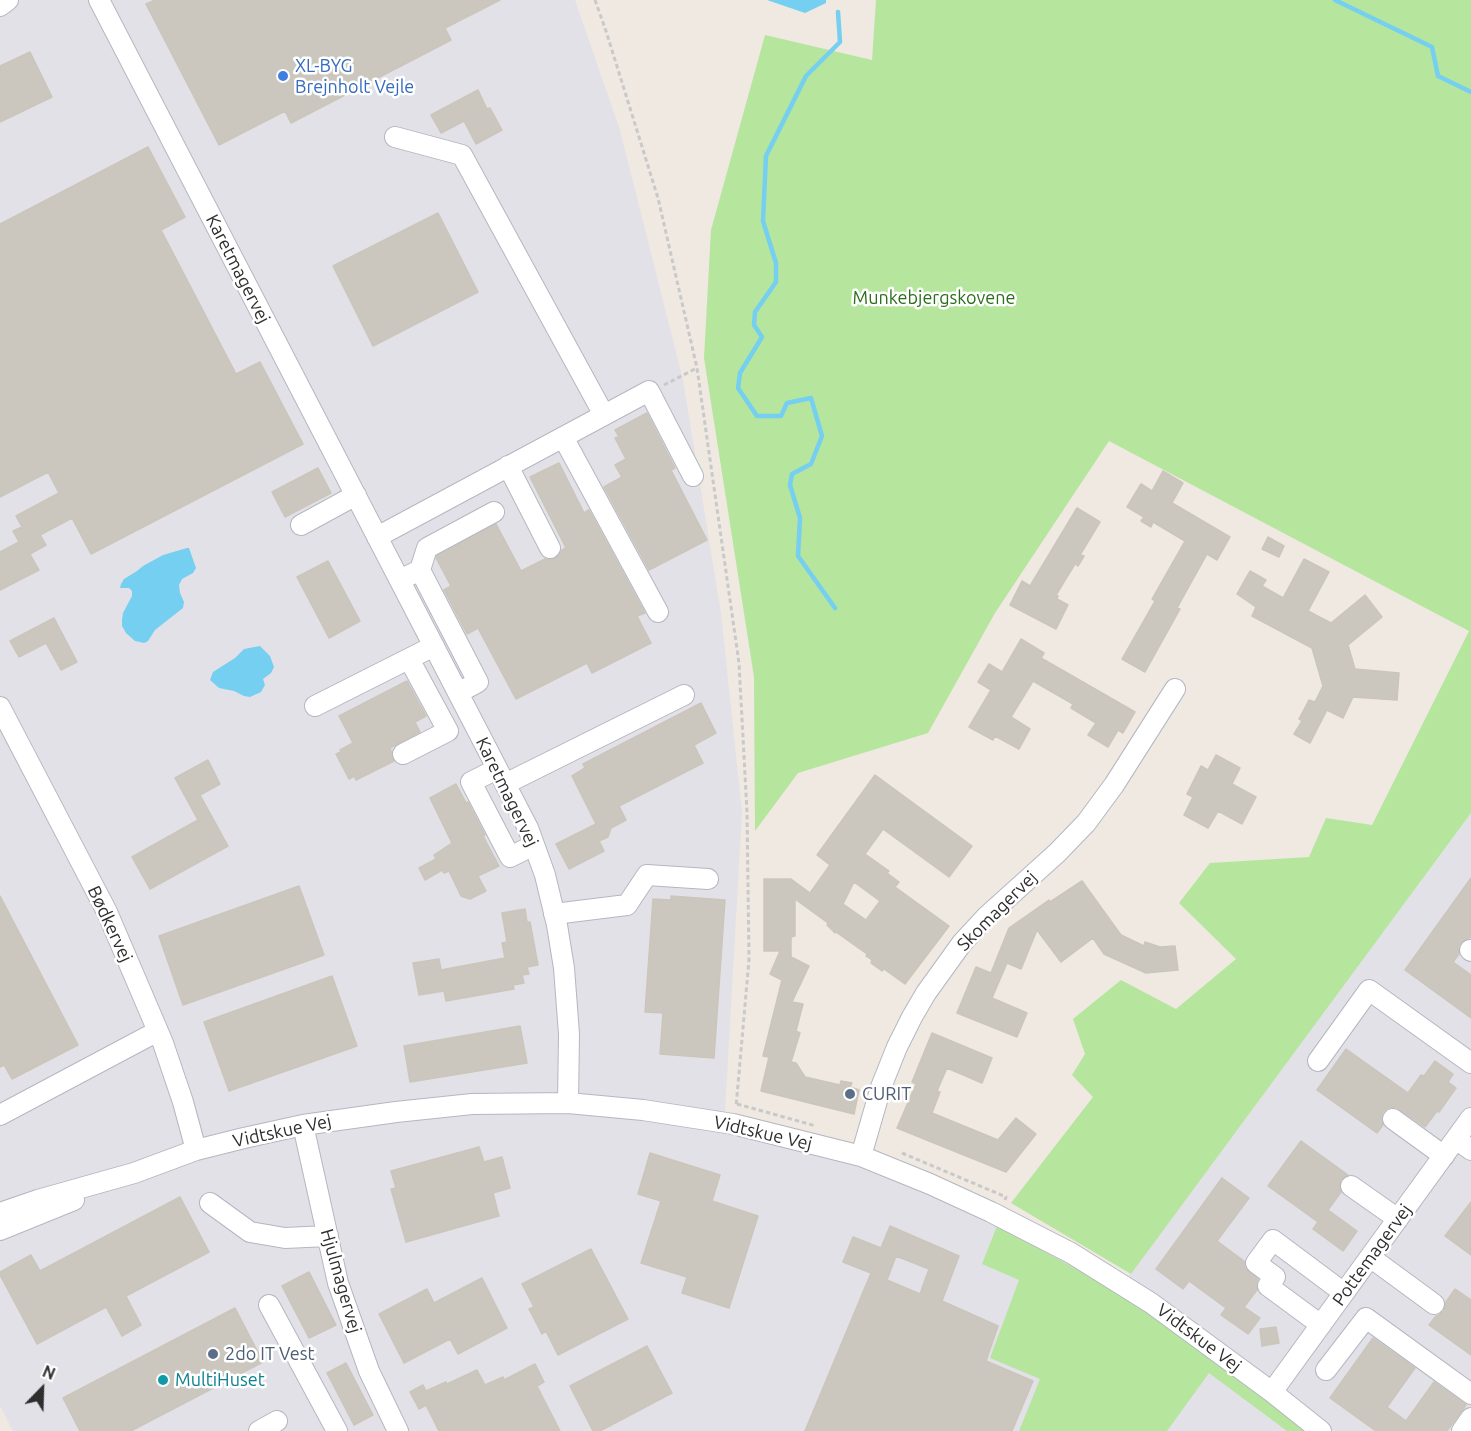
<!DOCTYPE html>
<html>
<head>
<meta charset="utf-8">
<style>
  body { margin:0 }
  #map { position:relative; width:1471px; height:1431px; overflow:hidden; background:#efe9e1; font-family:Ubuntu,sans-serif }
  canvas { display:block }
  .north { position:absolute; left:12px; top:1359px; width:60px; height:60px; -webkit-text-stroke:4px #fff; paint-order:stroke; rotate:23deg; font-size:16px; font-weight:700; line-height:24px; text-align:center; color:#2e2e2e }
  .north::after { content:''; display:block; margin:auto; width:21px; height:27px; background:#2e2e2e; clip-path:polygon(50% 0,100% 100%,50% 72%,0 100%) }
</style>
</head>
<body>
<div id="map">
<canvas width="1471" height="1431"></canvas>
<div class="north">N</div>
</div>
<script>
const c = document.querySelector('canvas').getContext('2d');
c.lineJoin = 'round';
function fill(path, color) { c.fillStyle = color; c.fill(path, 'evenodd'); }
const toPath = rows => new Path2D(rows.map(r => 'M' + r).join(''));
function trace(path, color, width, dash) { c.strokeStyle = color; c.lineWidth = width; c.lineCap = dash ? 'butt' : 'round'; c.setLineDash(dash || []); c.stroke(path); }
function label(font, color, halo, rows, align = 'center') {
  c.font = font + ' Ubuntu,sans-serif'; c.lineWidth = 5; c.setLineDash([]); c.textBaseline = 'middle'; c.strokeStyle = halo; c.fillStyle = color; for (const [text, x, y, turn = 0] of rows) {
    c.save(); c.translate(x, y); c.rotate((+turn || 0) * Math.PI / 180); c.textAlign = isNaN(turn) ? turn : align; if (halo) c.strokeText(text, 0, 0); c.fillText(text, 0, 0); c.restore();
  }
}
const industrial = toPath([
  [0,0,575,0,620,130,683,380,721,613,742,812,724,1130,870,1169,988,1218,1119,1289,1471,813,1471,1431,13,1431,0,1406]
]);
const green = toPath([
  [876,0,1471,0,1471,813,1131,1274,1011,1203,1093,1097,1072,1075,1085,1054,1073,1019,1121,980,1176,1009,1236,959,1179,903,1210,863,1309,857,1326,818,1372,825,1469,631,1109,441,995,613,928,733,798,773,755,831,754,677,704,358,711,230,765,35,872,60],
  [997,1226,1115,1290,1216,1359,1308,1431,1287,1431,1209,1373,1167,1431,1019,1431,1040,1379,990,1358,1019,1280,982,1264]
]);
const water = toPath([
  [767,0,826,0,826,3,805,13],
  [187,548,189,548,196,568,193,573,182,579,179,585,180,593,184,602,183,608,155,630,148,641,144,643,135,641,126,633,122,626,122,620,123,613,132,596,132,591,129,588,120,588,121,584,124,579,137,571,143,566,163,555],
  [260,646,270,656,274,667,271,673,263,679,265,685,261,692,250,697,244,696,234,691,219,688,210,680,213,672,235,658,244,649]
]);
const stream = toPath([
  [1335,0,1432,47,1438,76,1471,92],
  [835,608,798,556,800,518,790,485,792,474,811,464,822,436,811,398,787,403,781,416,757,416,738,388,740,373,762,337,754,325,755,312,776,282,776,263,763,221,766,156,806,76,840,42,838,12]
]);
const building = toPath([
  [155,0,500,0,445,28,451,40,291,123,285,111,219,145,146,4,155,0],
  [30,52,52,97,0,122,0,66,30,52],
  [478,90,487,109,490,108,502,130,476,144,464,121,441,133,431,115,478,90],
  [148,147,185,217,161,230,236,374,260,362,303,444,91,554,72,518,40,535,46,545,30,554,39,570,0,590,0,552,19,542,13,531,22,527,16,516,59,493,48,472,0,497,0,224,148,147],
  [438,213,478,292,373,346,333,266,438,213],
  [647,413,675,468,671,470,707,540,649,570,604,487,622,477,615,465,626,459,615,438,619,437,615,430,647,413],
  [559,463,584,513,589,510,645,613,637,616,651,643,592,673,587,663,516,699,478,628,467,634,444,590,451,586,436,558,437,556,496,524,521,571,545,559,550,560,556,558,560,555,562,550,566,548,530,477,559,463],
  [318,468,331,493,285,517,272,492,318,468],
  [1163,471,1183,483,1172,503,1230,537,1217,560,1207,554,1177,608,1180,609,1145,672,1122,659,1155,601,1152,599,1185,541,1153,522,1151,527,1141,521,1144,517,1127,507,1141,484,1152,491,1163,471],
  [1077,508,1100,522,1080,555,1084,556,1078,566,1075,564,1056,595,1058,596,1057,599,1068,605,1056,629,1010,605,1022,581,1030,586,1077,508],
  [1268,537,1284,546,1279,557,1262,549,1268,537],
  [1304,559,1329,572,1308,611,1331,623,1365,595,1382,617,1348,645,1355,669,1399,673,1397,700,1353,697,1343,718,1327,710,1310,743,1294,734,1302,721,1299,719,1309,700,1315,702,1323,686,1312,648,1252,616,1256,607,1237,594,1250,571,1266,580,1262,586,1283,598,1304,559],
  [328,561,360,621,329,638,297,577,328,561],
  [54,618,77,662,61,670,46,643,19,657,10,641,54,618],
  [1021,639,1044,653,1041,658,1135,712,1123,733,1118,730,1108,747,1088,735,1096,723,1071,708,1073,704,1033,681,1011,717,1030,729,1019,749,995,736,993,740,969,727,991,690,978,682,989,664,1002,672,1021,639],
  [407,681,426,716,415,722,420,732,390,748,394,761,356,780,354,776,349,779,336,754,341,752,340,750,353,743,339,716,407,681],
  [701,703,716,733,694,745,703,763,619,806,626,820,611,828,608,837,599,841,604,851,569,869,556,844,596,824,572,776,585,768,583,764,701,703],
  [1216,755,1240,768,1232,784,1256,797,1242,824,1218,811,1208,828,1184,815,1193,797,1187,794,1201,766,1208,770,1216,755],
  [208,760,220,784,200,795,228,846,150,889,132,857,198,820,175,778,208,760],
  [875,775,972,846,949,877,883,829,865,854,889,871,887,873,899,882,895,887,949,926,905,984,884,969,882,971,871,963,872,960,866,956,867,954,836,932,835,933,827,925,828,923,795,899,795,936,791,937,791,957,809,966,792,1002,803,1004,796,1031,800,1033,791,1062,796,1063,805,1077,840,1085,841,1081,852,1083,850,1087,859,1090,854,1114,761,1091,769,1057,763,1056,782,980,770,974,780,951,764,951,764,879,791,879,810,893,830,865,817,855,875,775],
  [854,882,880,901,866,920,843,904,854,882],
  [456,784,466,803,468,802,485,835,483,836,499,866,478,876,486,891,470,899,461,896,449,871,444,873,442,870,425,880,419,868,436,859,434,855,452,843,430,798,456,784],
  [1471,878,1471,937,1461,942,1458,947,1459,954,1453,962,1471,975,1471,1018,1405,970,1471,878],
  [1082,881,1121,935,1144,946,1145,942,1160,947,1175,946,1178,970,1146,973,1104,954,1093,938,1061,962,1037,930,1021,969,1007,963,992,998,1027,1013,1017,1037,957,1013,976,967,991,973,1009,928,1049,900,1050,902,1082,881],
  [299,886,324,955,183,1005,159,936,299,886],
  [0,896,78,1045,12,1079,4,1065,0,1067,0,896],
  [671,896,725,900,714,1058,660,1054,663,1013,645,1012,653,899,671,900,671,896],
  [525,909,527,922,530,922,538,965,527,967,529,974,522,975,524,983,513,985,514,989,446,1001,444,991,419,995,413,963,439,959,441,970,505,958,502,943,507,942,502,913,525,909],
  [332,976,357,1046,229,1091,204,1022,332,976],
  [520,1026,527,1063,410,1082,404,1046,520,1026],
  [932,1033,992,1058,982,1083,947,1068,937,1091,940,1092,932,1113,998,1140,1016,1118,1036,1134,1006,1172,897,1128,916,1084,912,1082,932,1033],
  [1346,1049,1408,1093,1421,1075,1424,1076,1435,1061,1453,1074,1448,1082,1456,1088,1439,1112,1437,1111,1425,1127,1396,1107,1388,1108,1383,1112,1381,1118,1383,1125,1377,1133,1317,1090,1346,1049],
  [1301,1141,1348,1175,1341,1180,1339,1186,1341,1192,1328,1210,1357,1231,1343,1251,1313,1229,1318,1222,1268,1186,1301,1141],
  [479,1147,484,1162,502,1157,510,1188,493,1193,499,1216,406,1242,391,1189,396,1188,391,1171,479,1147],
  [650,1153,720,1175,712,1201,758,1216,729,1308,682,1293,687,1277,641,1263,661,1201,638,1194,650,1153],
  [1222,1178,1249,1198,1217,1241,1244,1261,1245,1268,1258,1279,1256,1284,1257,1290,1244,1307,1260,1318,1248,1334,1221,1315,1226,1308,1189,1281,1183,1289,1156,1269,1222,1178],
  [180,1197,209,1252,126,1296,141,1325,122,1336,106,1307,37,1344,0,1275,0,1272,31,1255,40,1271,180,1197],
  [1471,1202,1471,1255,1445,1236,1471,1202],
  [890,1226,959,1256,942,1301,998,1326,986,1361,1033,1381,1012,1431,805,1431,871,1273,843,1262,853,1237,881,1248,890,1226],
  [896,1256,929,1269,920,1294,887,1280,896,1256],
  [591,1249,628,1319,558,1355,546,1331,542,1334,529,1309,534,1307,522,1284,591,1249],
  [309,1272,336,1325,309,1338,282,1286,309,1272],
  [482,1278,507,1328,458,1354,450,1339,404,1363,379,1314,427,1289,434,1303,482,1278],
  [1455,1289,1471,1300,1471,1355,1429,1325,1436,1316,1439,1315,1444,1311,1446,1302,1455,1289],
  [235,1308,263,1362,131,1431,80,1431,63,1398,235,1308],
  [1276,1327,1279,1343,1262,1346,1260,1329,1276,1327],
  [1373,1338,1415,1368,1387,1407,1406,1421,1434,1382,1466,1405,1447,1431,1376,1431,1330,1398,1373,1338],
  [647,1346,672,1393,600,1431,593,1431,570,1386,647,1346],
  [346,1363,373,1415,354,1425,327,1373,346,1363],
  [535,1364,544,1382,537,1386,560,1431,439,1431,426,1405,419,1409,410,1392,423,1385,426,1391,446,1382,447,1384,477,1370,485,1385,503,1377,504,1380,535,1364]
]);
const path = toPath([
  [595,0,606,31,658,198,697,368,739,663,747,812,749,960,736,1107],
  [664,385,697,368],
  [737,1104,816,1126],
  [902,1153,1006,1197,1005,1200]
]);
const minor = toPath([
  [99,0,528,828,545,875,557,925,564,968,569,1034,568,1103],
  [0,6,8,0],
  [395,137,462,155,604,415],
  [563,437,658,612],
  [508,466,550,548],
  [301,525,356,495],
  [377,537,649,391,693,476],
  [420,570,427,548,494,512],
  [400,580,420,570,478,682,458,693],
  [315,706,434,646],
  [0,707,107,912,163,1043,183,1102,196,1150],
  [403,754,448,731,409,659],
  [497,769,471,782,510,857,534,845],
  [505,784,684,695],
  [554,914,627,905,647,875,708,879],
  [1470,950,1471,951],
  [1318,1061,1369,990,1471,1063],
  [0,1115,158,1031],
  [1393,1119,1444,1156],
  [303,1125,338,1283,369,1371,398,1431],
  [1456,1139,1471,1150],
  [861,1156,881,1087,897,1047,912,1017,926,993,962,943,986,917,1057,853,1086,823,1114,785,1175,689],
  [1351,1186,1398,1219],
  [210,1203,250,1232,285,1238,328,1236],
  [0,1213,38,1200,134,1173,196,1150,244,1138,303,1125,396,1112,472,1104,568,1103,643,1110,733,1124,861,1156,930,1184,991,1212,1071,1253,1151,1303,1272,1392,1321,1431],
  [0,1230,74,1200],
  [1370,1257,1434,1304],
  [269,1305,337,1431],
  [1321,1325,1268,1286,1275,1277,1256,1263,1273,1240,1344,1293],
  [1326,1370,1366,1318,1471,1394],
  [1272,1392,1471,1118],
  [259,1431,277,1421],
  [1462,1431,1471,1418]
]);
const markers = [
  [283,76,6,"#3f7fe0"],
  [850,1094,6,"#5c6f8a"],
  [213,1354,6,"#5c6f8a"],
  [163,1380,6,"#0f9aa8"]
];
const shopNames = [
  ["XL-BYG",295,66],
  ["Brejnholt Vejle",295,87]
];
const streetNames = [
  ["Karetmagervej",238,269,63],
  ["Karetmagervej",507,792,64],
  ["Skomagervej",997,911,-45],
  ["Bødkervej",110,924,65],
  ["Vidtskue Vej",282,1131,-12],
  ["Vidtskue Vej",763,1133,13],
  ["Pottemagervej",1372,1255,-54],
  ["Hjulmagervej",341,1281,74],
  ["Vidtskue Vej",1199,1338,37]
];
const parkNames = [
  ["Munkebjergskovene",934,298]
];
const serviceNames = [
  ["CURIT",862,1094],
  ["2do IT Vest",225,1354]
];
const cultureNames = [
  ["MultiHuset",175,1380]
];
fill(industrial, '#e3e1e8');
fill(green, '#b6e59e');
fill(water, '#75cff0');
trace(stream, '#75cff0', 4.5);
fill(building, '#cbc7bf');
trace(building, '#cbc5ba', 1.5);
trace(minor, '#b4b7c1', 22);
trace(path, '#c9c9c9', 3, [4.5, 3]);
trace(minor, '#fff', 20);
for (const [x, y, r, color] of markers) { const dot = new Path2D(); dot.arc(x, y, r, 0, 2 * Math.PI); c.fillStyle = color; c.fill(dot); trace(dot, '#fff', 2); }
label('18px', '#366cbe', '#fff', shopNames, 'left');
label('18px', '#2e2e2e', '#fff', streetNames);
label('18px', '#2c6e1b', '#fff', parkNames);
label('18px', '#4e5e75', '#fff', serviceNames, 'left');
label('18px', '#0d838f', '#fff', cultureNames, 'left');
</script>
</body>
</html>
